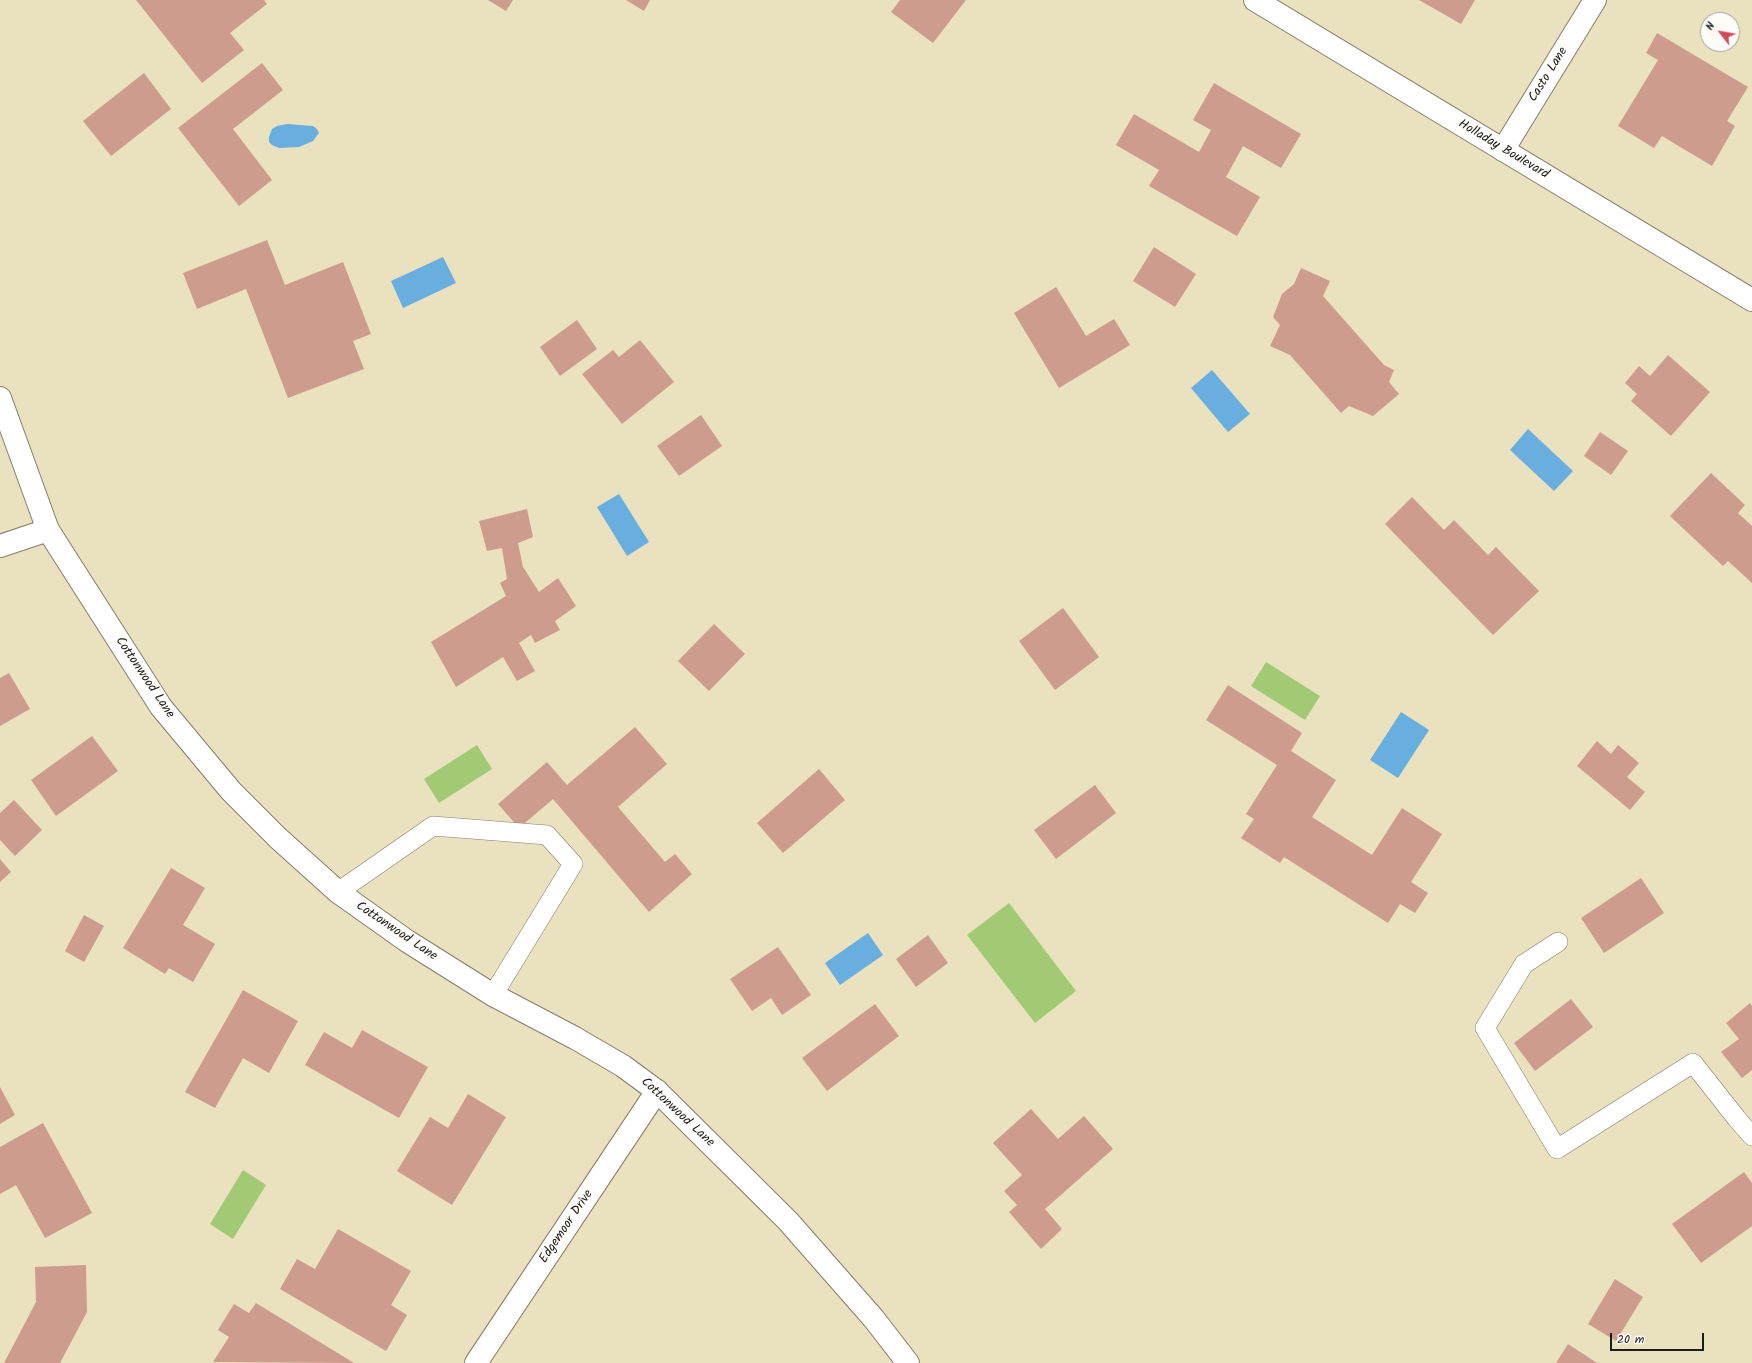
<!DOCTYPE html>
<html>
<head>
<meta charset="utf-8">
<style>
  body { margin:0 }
  #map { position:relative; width:1752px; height:1363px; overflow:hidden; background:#eae1be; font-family:Kalam,sans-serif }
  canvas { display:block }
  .north { position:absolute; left:1700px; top:12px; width:40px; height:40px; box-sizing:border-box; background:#fdfcf7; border:1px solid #a3a29f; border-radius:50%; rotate:301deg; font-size:11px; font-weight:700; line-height:16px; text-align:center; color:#1c1c1c }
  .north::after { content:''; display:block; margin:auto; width:14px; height:18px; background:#d1495b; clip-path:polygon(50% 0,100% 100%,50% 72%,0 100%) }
  .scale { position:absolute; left:1610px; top:1333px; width:94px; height:18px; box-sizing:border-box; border:2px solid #1c1c1c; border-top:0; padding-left:5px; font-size:12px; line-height:14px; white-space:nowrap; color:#1c1c1c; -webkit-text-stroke:3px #fdfcf7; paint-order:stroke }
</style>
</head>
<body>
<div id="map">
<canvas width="1752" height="1363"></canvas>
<div class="north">N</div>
<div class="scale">20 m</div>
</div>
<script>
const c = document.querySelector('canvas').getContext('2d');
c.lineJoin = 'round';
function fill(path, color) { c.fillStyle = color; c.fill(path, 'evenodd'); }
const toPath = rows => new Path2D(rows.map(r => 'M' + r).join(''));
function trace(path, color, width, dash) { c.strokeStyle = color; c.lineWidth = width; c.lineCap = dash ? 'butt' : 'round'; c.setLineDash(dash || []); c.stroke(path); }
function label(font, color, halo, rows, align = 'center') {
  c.font = font + ' Kalam,sans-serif'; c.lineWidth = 3; c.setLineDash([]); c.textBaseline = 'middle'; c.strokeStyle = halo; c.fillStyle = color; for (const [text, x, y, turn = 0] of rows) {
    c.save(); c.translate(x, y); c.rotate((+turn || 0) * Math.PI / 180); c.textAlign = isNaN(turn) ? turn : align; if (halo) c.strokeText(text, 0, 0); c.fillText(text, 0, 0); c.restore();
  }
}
const green = toPath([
  [1266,662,1320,696,1305,720,1251,686],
  [477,745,492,769,439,803,424,779],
  [1009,903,1076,991,1035,1023,967,935],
  [243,1170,266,1185,233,1239,210,1224]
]);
const water = toPath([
  [287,124,313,126,317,129,319,133,313,141,299,147,279,148,272,145,269,142,269,137,272,129,277,126],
  [443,257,456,283,403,308,391,281],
  [1212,370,1250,414,1228,432,1191,388],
  [1528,429,1573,471,1554,491,1510,450],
  [619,494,649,542,627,556,597,507],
  [1401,712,1429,730,1398,778,1370,760],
  [868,933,883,955,840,985,825,963]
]);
const building = toPath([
  [136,0,264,0,267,4,230,33,244,50,202,83],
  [488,0,513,0,506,11],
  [626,0,650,0,644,11],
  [900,0,966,0,933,43,891,12],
  [1419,0,1475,0,1461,24],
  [1657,33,1748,87,1727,121,1735,126,1712,166,1662,136,1654,148,1618,126,1658,60,1646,53],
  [262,63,283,90,233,129,272,180,239,206,178,128],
  [144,73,171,109,111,156,83,121],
  [1214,83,1301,134,1281,168,1243,146,1226,177,1260,197,1237,236,1149,186,1159,170,1116,145,1134,114,1199,152,1211,130,1193,120],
  [267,240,285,285,343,262,371,334,353,341,364,369,288,398,246,289,197,309,183,273],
  [1154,247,1196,274,1175,307,1133,281],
  [1301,268,1330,281,1323,296,1384,365,1394,370,1389,382,1399,394,1373,416,1349,406,1341,413,1290,355,1270,346,1280,325,1273,317,1282,294,1294,284],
  [1056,287,1086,336,1114,319,1130,345,1059,388,1014,313],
  [577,320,597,349,560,376,540,347],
  [640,340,674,382,622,424,582,374,613,350,619,357],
  [1668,355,1710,392,1671,436,1631,401,1637,394,1625,383,1639,366,1650,376],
  [701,415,722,446,679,476,657,446],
  [1600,432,1628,451,1611,475,1584,456],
  [1711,473,1745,505,1738,513,1752,526,1752,583,1728,561,1723,566,1670,516],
  [1412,497,1444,530,1454,520,1488,555,1496,547,1539,591,1493,635,1385,524],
  [527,509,533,537,518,543,523,567,539,592,558,578,576,606,555,621,560,630,535,643,531,635,519,643,535,671,517,681,503,657,456,687,431,642,506,596,500,583,507,579,502,548,487,551,479,521],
  [1063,608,1099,657,1055,690,1019,641],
  [714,624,745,654,709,691,678,661],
  [9,673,30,709,0,726,0,678],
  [1228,685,1302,733,1291,751,1336,780,1312,817,1372,855,1402,808,1442,834,1411,882,1428,893,1415,913,1400,904,1388,923,1284,857,1280,863,1241,838,1254,819,1246,814,1277,765,1206,720],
  [635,727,667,764,618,807,665,862,675,854,692,874,649,912,553,799,519,828,498,804,547,762,567,785],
  [92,736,118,771,56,816,31,780],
  [1597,741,1611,754,1618,745,1639,763,1627,777,1645,792,1630,810,1577,766],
  [819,769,845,800,783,853,757,823],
  [1095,785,1116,813,1056,859,1034,830],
  [14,800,42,830,15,856,0,840,0,813],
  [0,859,11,872,0,882],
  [171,868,205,888,183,925,215,944,193,982,169,968,165,974,123,948],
  [1641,878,1664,913,1604,953,1581,918],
  [84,915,104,926,84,962,65,951],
  [928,935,948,963,916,987,896,959],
  [778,947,811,995,782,1015,771,998,752,1011,730,979],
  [243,990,298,1021,269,1073,243,1058,215,1108,185,1092],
  [1571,999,1593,1027,1535,1071,1514,1043],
  [1750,1003,1752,1006,1752,1070,1742,1078,1721,1052,1739,1039,1726,1023],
  [875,1004,899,1036,827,1091,802,1058],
  [362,1030,428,1067,399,1118,305,1065,324,1032,352,1048],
  [0,1087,15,1115,0,1124],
  [468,1094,506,1117,452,1205,397,1171,430,1117,448,1128],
  [1031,1109,1058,1139,1084,1116,1113,1149,1045,1209,1062,1229,1041,1249,1009,1212,1017,1205,1004,1191,1022,1175,993,1143],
  [43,1123,92,1213,45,1238,16,1185,0,1194,0,1147],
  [1744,1172,1752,1183,1752,1226,1701,1263,1672,1224],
  [338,1229,411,1271,391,1305,407,1315,386,1351,280,1289,297,1259,315,1269],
  [86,1265,87,1312,60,1363,4,1363,36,1302,35,1267],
  [1615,1279,1643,1297,1616,1341,1588,1324],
  [256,1303,354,1363,213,1362,229,1337,218,1330,234,1304,249,1313],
  [1568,1344,1597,1363,1556,1363]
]);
const service = toPath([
  [338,892,433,826,547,835,573,864,493,995],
  [1558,942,1524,964,1485,1028,1557,1149,1693,1063,1737,1119,1752,1136]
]);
const minor = toPath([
  [0,546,48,530],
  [476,1363,657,1091]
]);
const tertiary = toPath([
  [1503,150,1595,0],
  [0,398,48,530,161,707,231,791,278,838,338,892,407,941,493,995,575,1038,623,1066,657,1091,788,1221,874,1319,908,1363]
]);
const secondary = toPath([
  [1255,0,1752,300]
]);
const streetNames = [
  ["Casto Lane",1549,75,-58],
  ["Holladay Boulevard",1503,150,31],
  ["Cottonwood Lane",144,678,56],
  ["Cottonwood Lane",396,932,34],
  ["Cottonwood Lane",677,1113,43],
  ["Edgemoor Drive",567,1227,-56]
];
fill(green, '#a2ca75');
fill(water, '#68afdf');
fill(building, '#ce9c8c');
trace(service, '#837e6d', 20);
trace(minor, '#837e6d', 24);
trace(tertiary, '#837e6d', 24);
trace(secondary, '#837e6d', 24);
trace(service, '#fff', 19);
trace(minor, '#fff', 22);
trace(tertiary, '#fff', 22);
trace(secondary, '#fff', 22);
label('13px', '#1c1c1c', '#fdfcf7', streetNames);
</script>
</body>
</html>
